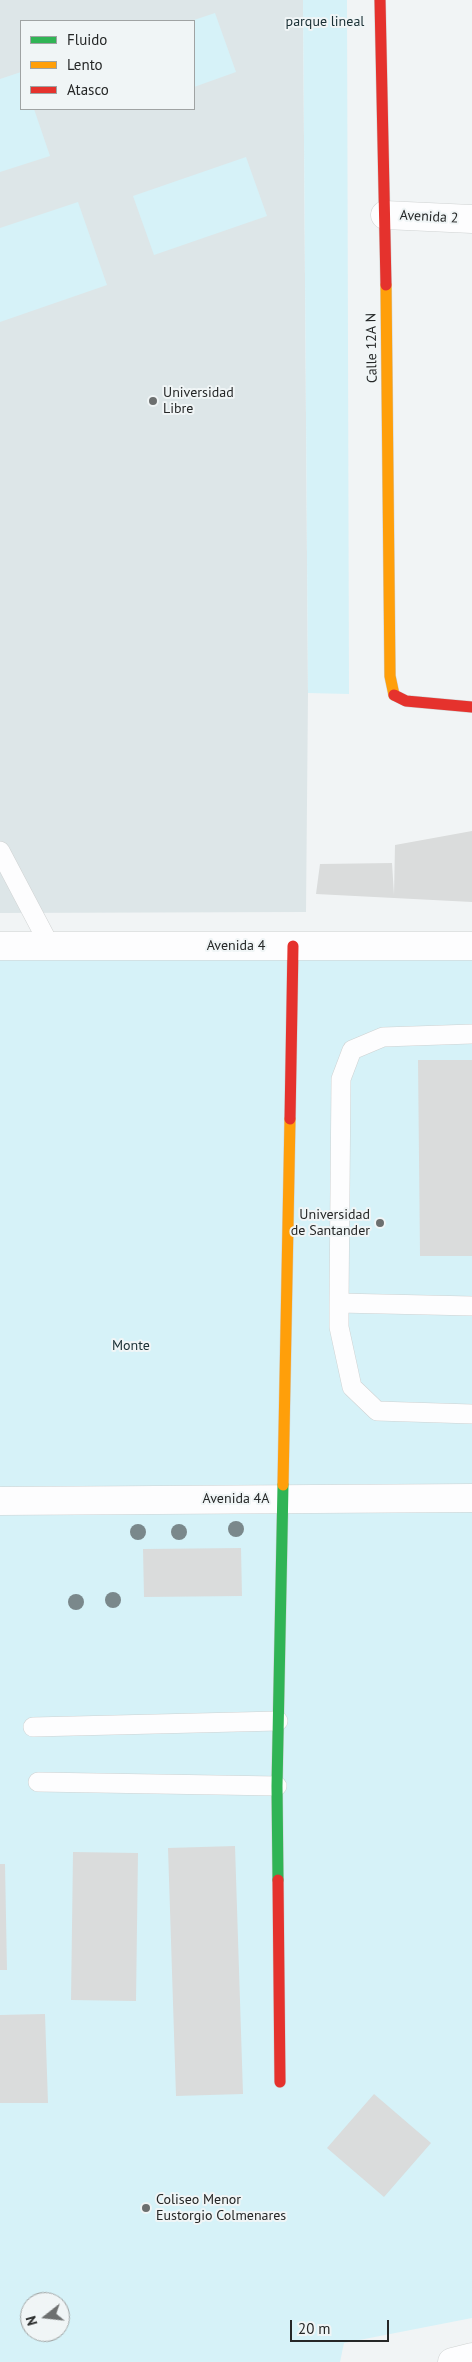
<!DOCTYPE html>
<html>
<head>
<meta charset="utf-8">
<style>
  body { margin:0 }
  #map { position:relative; width:472px; height:2362px; overflow:hidden; background:#f1f4f5; font-family:"PT Sans",sans-serif }
  canvas { display:block }
  .legend { position:absolute; left:20px; top:20px; width:175px; height:90px; box-sizing:border-box; background:#f0f5f6; border:1px solid #9fa3a3; margin:0; padding:6px 9px; list-style:none; font-size:15px; color:#252727 }
  .legend li { display:flex; align-items:center; gap:10px; height:25px }
  .legend b { width:25px; border:1px solid #9fa3a3 }
  .north { position:absolute; left:20px; top:2292px; width:50px; height:50px; box-sizing:border-box; background:#f0f5f6; border:1px solid #9fa3a3; border-radius:50%; rotate:254deg; font-size:14px; font-weight:700; line-height:20px; text-align:center; color:#252727 }
  .north::after { content:''; display:block; margin:auto; width:18px; height:22px; background:#6c6f6f; clip-path:polygon(50% 0,100% 100%,50% 72%,0 100%) }
  .scale { position:absolute; left:290px; top:2320px; width:99px; height:22px; box-sizing:border-box; border:2px solid #252727; border-top:0; padding-left:6px; font-size:15px; line-height:18px; white-space:nowrap; color:#252727; -webkit-text-stroke:4px #f0f5f6; paint-order:stroke }
</style>
</head>
<body>
<div id="map">
<canvas width="472" height="2362"></canvas>
<ul class="legend">
<li><b style="height:6px;background:#30b455"></b>Fluido</li>
<li><b style="height:6px;background:#ff9f0a"></b>Lento</li>
<li><b style="height:6px;background:#e5322d"></b>Atasco</li>
</ul>
<div class="north">N</div>
<div class="scale">20 m</div>
</div>
<script>
const c = document.querySelector('canvas').getContext('2d');
c.lineJoin = 'round';
function fill(path, color) { c.fillStyle = color; c.fill(path, 'evenodd'); }
const toPath = rows => new Path2D(rows.map(r => 'M' + r).join(''));
function trace(path, color, width, dash) { c.strokeStyle = color; c.lineWidth = width; c.lineCap = dash ? 'butt' : 'round'; c.setLineDash(dash || []); c.stroke(path); }
function label(font, color, halo, rows, align = 'center') {
  c.font = font + ' "PT Sans",sans-serif'; c.lineWidth = 4; c.setLineDash([]); c.textBaseline = 'middle'; c.strokeStyle = halo; c.fillStyle = color; for (const [text, x, y, turn = 0] of rows) {
    c.save(); c.translate(x, y); c.rotate((+turn || 0) * Math.PI / 180); c.textAlign = isNaN(turn) ? turn : align; if (halo) c.strokeText(text, 0, 0); c.fillText(text, 0, 0); c.restore();
  }
}
const built = toPath([
  [0,0,303,0,308,693,306,912,0,913],
  [21,21,194,21,194,109,21,109]
]);
const green = toPath([
  [303,0,347,0,349,694,308,693],
  [215,13,236,72,194,87,194,21,191,21],
  [21,72,21,109,34,109,50,156,0,172,0,79],
  [246,157,267,216,154,255,133,196],
  [78,202,107,285,0,322,0,228],
  [472,943,472,2318,344,2343,340,2362,0,2362,0,946],
  [30,2302,60,2302,60,2332,30,2332]
]);
const building = toPath([
  [472,831,472,902,316,894,320,864,392,863,394,895,395,845],
  [418,1060,472,1060,472,1256,420,1256],
  [241,1548,242,1596,144,1597,143,1549],
  [235,1846,243,2094,176,2096,168,1848],
  [73,1852,138,1853,136,2001,71,2000],
  [0,1864,5,1864,7,1970,0,1970],
  [45,2014,48,2103,0,2103,0,2015],
  [374,2094,431,2143,384,2197,327,2148]
]);
const lane = toPath([
  [0,851,50,946],
  [472,1034,383,1037,352,1050,341,1079,339,1303,339,1327,352,1387,377,1411,472,1414],
  [339,1303,472,1306],
  [33,1727,278,1721],
  [38,1782,277,1786]
]);
const street = toPath([
  [385,215,472,219],
  [0,946,472,946],
  [0,1501,472,1498],
  [452,2362,472,2357]
]);
const fast = toPath([
  [278,1880,277,1786,283,1485]
]);
const slow = toPath([
  [386,285,390,676,394,695],
  [283,1485,290,1119]
]);
const jam = toPath([
  [380,0,386,285],
  [394,695,406,701,472,707],
  [290,1119,293,946],
  [278,1880,280,2082]
]);
const trees = [
  [236,1529],
  [138,1532],
  [179,1532],
  [113,1600],
  [76,1602]
];
const markers = [
  [153,401,5,"#6c6f6f"],
  [380,1223,5,"#6c6f6f"],
  [146,2208,5,"#6c6f6f"]
];
const parkNames = [
  ["parque lineal",325,22],
  ["Monte",131,1346]
];
const streetNames = [
  ["Avenida 2",429,217,3],
  ["Calle 12A N",372,348,-91],
  ["Avenida 4",236,946],
  ["Avenida 4A",236,1499]
];
const poiNames = [
  ["Universidad",163,393],
  ["Libre",163,409],
  ["Universidad",370,1215,"right"],
  ["de Santander",370,1231,"right"],
  ["Coliseo Menor",156,2200],
  ["Eustorgio Colmenares",156,2216]
];
fill(built, '#dde6e8');
fill(green, '#d6f2f8');
fill(building, '#dadcdc');
trace(lane, '#cfd2d2', 20);
trace(street, '#cfd2d2', 29);
trace(fast, '#cfd2d2', 12);
trace(slow, '#cfd2d2', 12);
trace(jam, '#cfd2d2', 12);
trace(lane, '#fdfdfe', 19);
trace(street, '#fdfdfe', 28);
trace(fast, '#30b455', 11);
trace(slow, '#ff9f0a', 11);
trace(jam, '#e5322d', 11);
c.fillStyle = '#7a888b';
for (const [x, y] of trees) { c.beginPath(); c.arc(x, y, 8, 0, 2 * Math.PI); c.fill(); }
for (const [x, y, r, color] of markers) { const dot = new Path2D(); dot.arc(x, y, r, 0, 2 * Math.PI); c.fillStyle = color; c.fill(dot); trace(dot, '#f0f5f6', 2); }
label('14px', '#192f34', '#f0f5f6', parkNames);
label('14px', '#252727', '#f0f5f6', streetNames);
label('14px', '#252727', '#f0f5f6', poiNames, 'left');
</script>
</body>
</html>
